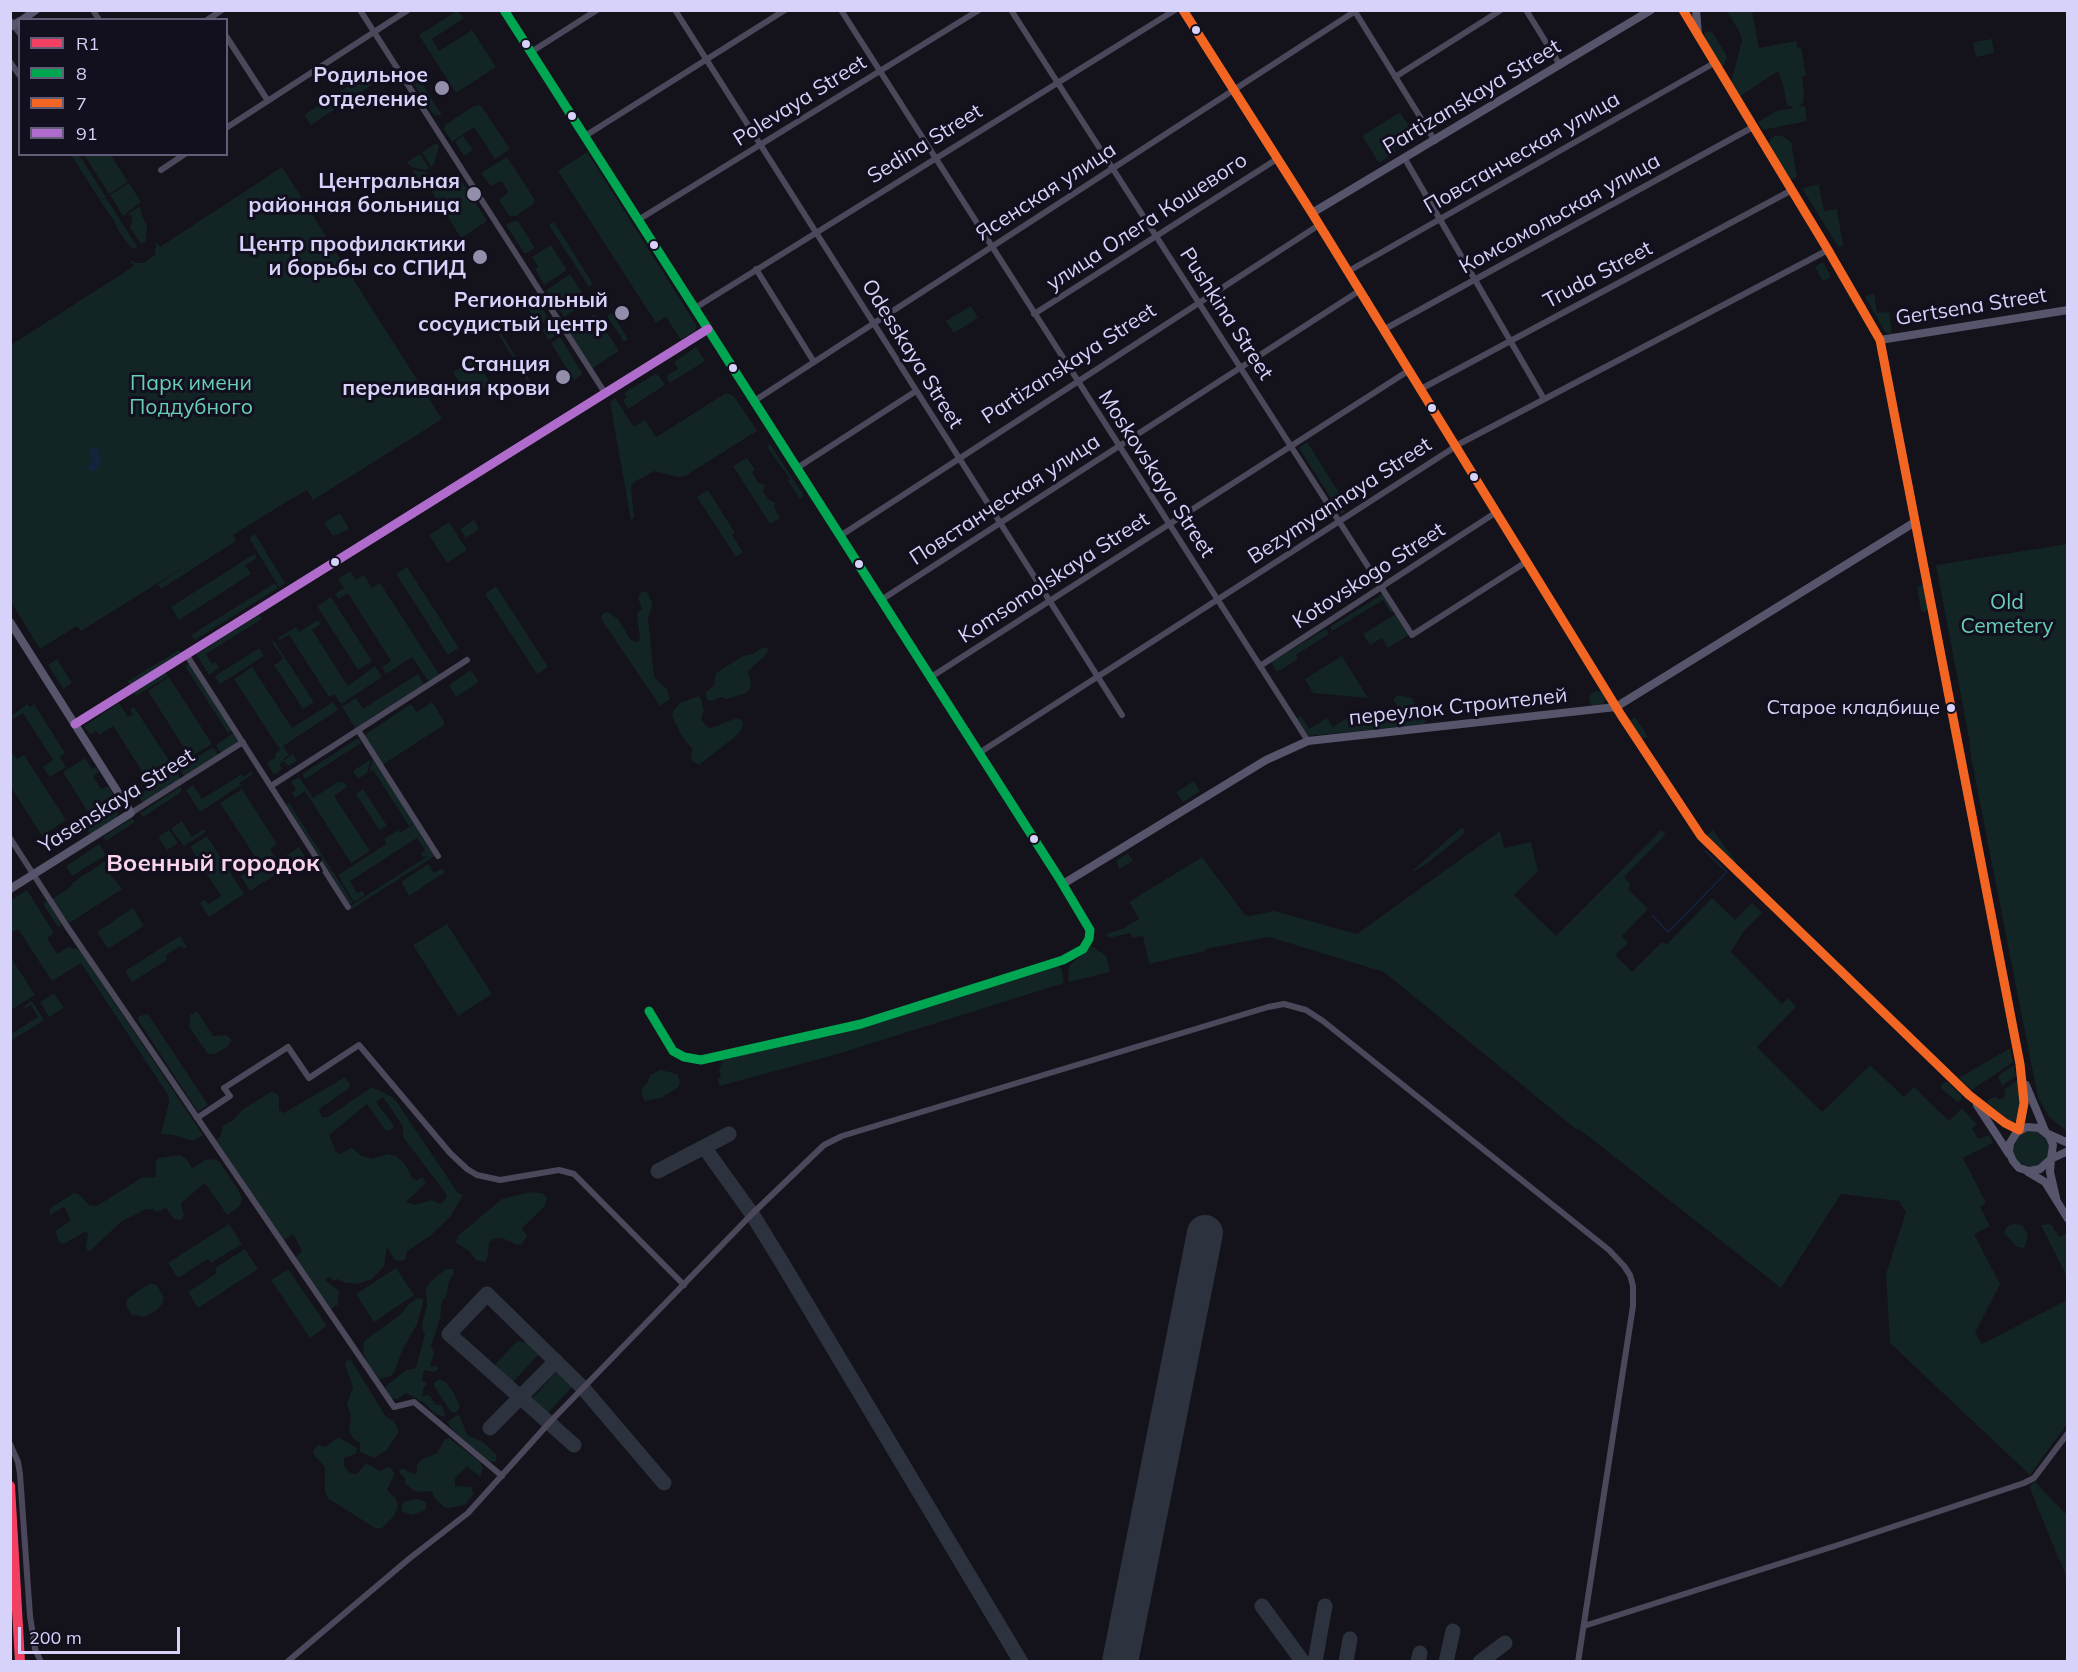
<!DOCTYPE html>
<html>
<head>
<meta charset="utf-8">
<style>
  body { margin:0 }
  #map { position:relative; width:2078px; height:1672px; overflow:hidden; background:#14121a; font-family:Mulish,sans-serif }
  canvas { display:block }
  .frame { position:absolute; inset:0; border:12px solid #d7d2f9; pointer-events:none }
  .legend { position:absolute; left:18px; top:18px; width:210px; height:138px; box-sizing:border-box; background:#120f1e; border:2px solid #615d76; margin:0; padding:8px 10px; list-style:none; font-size:18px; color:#d7d2f9 }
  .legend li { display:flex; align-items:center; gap:12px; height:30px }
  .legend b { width:30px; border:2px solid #615d76 }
  .scale { position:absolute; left:18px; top:1627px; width:162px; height:27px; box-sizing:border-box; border:3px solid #d7d2f9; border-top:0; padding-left:8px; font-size:18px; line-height:21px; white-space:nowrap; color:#d7d2f9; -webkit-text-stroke:4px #120f1e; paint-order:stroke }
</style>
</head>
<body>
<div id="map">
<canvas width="2078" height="1672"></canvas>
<div class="frame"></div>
<ul class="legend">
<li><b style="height:8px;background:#f24062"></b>R1</li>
<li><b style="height:8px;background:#00a651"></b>8</li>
<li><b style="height:8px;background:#f26522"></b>7</li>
<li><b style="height:8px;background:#b06ccc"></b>91</li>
</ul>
<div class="scale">200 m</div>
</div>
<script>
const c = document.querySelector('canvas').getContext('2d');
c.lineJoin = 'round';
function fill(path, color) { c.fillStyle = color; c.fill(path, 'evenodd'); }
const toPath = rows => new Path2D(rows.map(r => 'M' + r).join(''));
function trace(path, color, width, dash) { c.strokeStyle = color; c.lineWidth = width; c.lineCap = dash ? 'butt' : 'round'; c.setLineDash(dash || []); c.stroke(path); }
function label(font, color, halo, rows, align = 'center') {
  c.font = font + ' Mulish,sans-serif'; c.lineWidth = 6; c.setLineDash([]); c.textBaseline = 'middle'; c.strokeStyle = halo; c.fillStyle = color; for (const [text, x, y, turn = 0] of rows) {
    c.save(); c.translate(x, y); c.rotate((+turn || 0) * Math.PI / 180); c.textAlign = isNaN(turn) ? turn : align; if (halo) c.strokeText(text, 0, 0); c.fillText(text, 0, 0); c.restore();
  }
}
const green = toPath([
  [457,11,464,18,432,39,439,51,472,30,496,67,456,93,419,35],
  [1727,11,1752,11,1759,48,1796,41,1798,48,1801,47,1806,76,1802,77,1804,94,1803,103,1798,107,1805,106,1807,121,1763,130,1758,122,1776,111,1794,108,1789,106,1786,103,1784,88,1778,71,1739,97,1732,83,1732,78,1742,41,1740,33],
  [1707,31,1713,33,1727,56,1724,66,1721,66,1704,37,1705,32],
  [1992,39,1994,53,1976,57,1973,42],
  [370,72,376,82,311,125,304,115],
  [417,76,442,115,434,115,411,80],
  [479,105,482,107,510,149,495,159,474,127,452,142,444,129,445,125,474,106],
  [1400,112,1414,135,1394,148,1396,152,1379,163,1362,136],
  [463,136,473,150,464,156,455,141],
  [1775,136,1782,136,1791,142,1797,177,1789,181,1768,146,1771,138],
  [437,143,439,146,434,164,431,167,422,152],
  [587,152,697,326,695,331,681,340,666,317,656,323,558,171],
  [420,154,429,168,426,170,411,167,407,162],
  [71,155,79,155,106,197,100,200],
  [87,155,111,155,128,182,109,194,85,156],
  [507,157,535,200,533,204,516,216,509,216,499,200,508,192,502,181,491,186,481,173],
  [282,167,442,419,313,500,307,490,293,498,233,535,236,541,161,589,158,584,190,563,81,631,77,626,40,649,11,602,11,345,134,266,129,259,136,263,144,263,155,255,156,242,160,247],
  [412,170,426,172,432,182,431,185,425,189],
  [443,177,459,177,487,221,461,238,432,192,434,183],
  [129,183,141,202,123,216,110,195],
  [1821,184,1819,187,1824,211,1837,209,1843,246,1838,247,1802,188],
  [106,198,137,246,134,249,129,246,116,227,119,224,116,226,115,222,100,201],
  [140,206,142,216,147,225,146,241,141,244,129,226,133,223,131,220,133,218,128,214],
  [518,221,535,248,525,254,506,225,511,222],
  [554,222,593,284,589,287,549,225],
  [551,245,567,270,544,285,535,269,538,267,532,257],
  [1823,262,1831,277,1823,281,1815,267],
  [570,274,588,302,564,317,546,290],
  [532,293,549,319,539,325,522,299],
  [1874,294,1877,313,1889,312,1892,334,1885,332,1865,296],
  [971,306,978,318,954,333,946,321],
  [612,313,628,339,624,342,607,316],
  [595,314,619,351,591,369,567,332],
  [492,318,530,380,528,382,489,319],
  [551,323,558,334,549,340,542,330],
  [560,337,583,374,574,380,551,343],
  [696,347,705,361,670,383,667,378,668,375,678,369,674,362],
  [475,358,491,384,479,391,476,387,477,392,469,398,453,372,462,367,465,371,463,366],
  [655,374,659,376,665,385,628,409,623,400,627,398,624,393],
  [726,393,734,396,757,431,685,476,677,477,655,471,634,482,631,487,634,517,631,521,610,402,615,398,634,427,645,420,656,437],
  [1307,442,1343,499,1338,502,1345,512,1341,514,1299,448],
  [770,444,804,496,800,499,788,481,790,479,767,447],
  [747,458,755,470,752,472,758,483,765,485,763,491,769,500,775,502,774,507,780,518,770,524,733,466],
  [708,490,735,533,732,535,743,552,736,557,697,497],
  [340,513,349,529,333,536,324,523],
  [474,520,479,529,466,538,460,529],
  [449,522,467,550,447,563,429,535],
  [255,534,285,583,279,587,249,538],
  [947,537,951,545,938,553,934,546],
  [2067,544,2068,544,2067,1131,2050,1118,2038,1098,1971,757,1969,738,1936,565],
  [254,554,257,558,245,565,251,574,179,620,171,607],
  [407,567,459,648,448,655,396,574],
  [350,571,356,580,364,575,372,588,380,583,439,674,428,681,412,657,386,674,382,667,391,661,348,593,338,599,335,594,344,588,338,579],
  [275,583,278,588,195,640,191,635],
  [1920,585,1924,586,1928,609,1925,612,1921,611,1917,588],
  [496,586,548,667,537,674,485,594],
  [641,592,647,592,652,603,652,607,648,617,654,677,667,689,670,699,660,706,601,619,602,614,608,612,618,619,631,640,636,642,639,641,640,638,637,616,637,613,642,609,638,598],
  [1384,593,1395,611,1391,613,1383,600,1332,631,1330,627],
  [331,597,372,661,358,670,317,606],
  [1397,613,1410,634,1388,648,1382,638,1370,645,1363,634],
  [259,615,262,619,206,654,212,664,216,662,219,668,209,675,196,654],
  [318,620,321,624,312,630,348,686,375,666,382,677,341,704,334,694,329,697,289,635,280,640,278,638,296,627,299,632],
  [1326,629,1329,634,1296,655,1298,659,1277,672,1271,662],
  [274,641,314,702,303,709,274,665,283,659,272,642],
  [764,647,769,649,765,656,748,671,751,683,750,689,746,693,727,699,721,697,713,701,708,700,706,697,706,692,714,685,716,673,743,656,752,654],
  [259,648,264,656,220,684,215,676],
  [179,650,181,653,130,685,128,681],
  [1342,656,1368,698,1313,693,1305,679],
  [57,659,72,683,63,689,48,665],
  [189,664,232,731,228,733,185,666],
  [252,667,292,728,333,702,338,710,283,746,289,755,283,759,284,760,293,754,297,761,288,766,284,761,279,764,282,769,274,775,267,763,276,757,275,754,280,750,234,679],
  [471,670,479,682,456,697,449,685],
  [165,672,168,676,136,696,133,692],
  [418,674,424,684,355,728,342,707,356,698,363,709],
  [169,677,212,744,190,757,148,691],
  '1589 699a8 8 0 1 1 16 0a8 8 0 1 1-16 0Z',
  [1398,695,1412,698,1426,722,1424,724,1309,736,1297,718,1301,716,1309,729,1327,718,1333,727,1351,715,1357,724,1375,713,1382,723,1400,711,1393,699],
  [698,696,701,699,704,710,701,719,707,727,711,728,737,718,742,720,743,724,741,730,736,736,699,765,691,760,692,749,681,735,672,716,673,711,680,703],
  [432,702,444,721,444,725,382,765,364,735,411,704,417,712],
  [119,703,128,717,133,715,130,709,134,707,174,768,150,784,114,727,115,725,99,735,96,731,90,735,84,726],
  [27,704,30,707,34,704,65,753,60,757,66,767,50,777,43,767,53,760,23,713,13,719,11,716],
  [1635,717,1648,737,1644,739,1639,737,1629,721],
  [233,733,239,741,221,753,216,745],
  [358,738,361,743,305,779,302,774],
  [213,747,218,755,184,776,179,768],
  [10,750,17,759,24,755,66,820,42,836,11,787],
  [85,758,92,769,96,767,99,772,93,776,101,789,108,786,120,805,116,819,91,836,81,819,88,812,63,772],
  [371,759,367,773,358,779,353,771],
  [373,759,414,822,409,826,373,770,369,772],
  [176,771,181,779,143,803,138,795],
  [251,772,253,774,239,783,241,785,200,812,186,790,193,785,202,799,242,774,244,777],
  [299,777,313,798,338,782,344,782,347,787,334,796,370,851,351,863,305,791,295,798,292,793,296,789,291,782],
  [1194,781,1200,791,1183,802,1176,792],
  [180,787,182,790,177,795,143,817,140,813],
  [242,789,277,844,270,849,278,861,299,847,305,856,250,891,241,876,249,871,252,876,263,869,220,803],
  [363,789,387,826,379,830,356,794],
  [289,803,353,903,350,904,286,804],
  [132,818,135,822,106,841,103,837],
  [182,821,192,837,204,829,206,832,184,846,171,829],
  [415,823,436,855,352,909,350,906,428,856,423,857,421,853,425,850,417,838,350,881,357,893,362,891,365,895,354,902,338,875,386,844,384,839,398,830,400,833],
  [1461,828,1464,829,1464,834,1425,865,1414,871,1412,871],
  [169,830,178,843,167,850,158,837],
  [1661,830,1666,834,1624,877,1631,885,1628,889,1648,909,1622,936,1628,943,1615,955,1632,972,1662,942,1667,944,1712,898,1735,920,1752,903,1762,913,1743,932,1731,952,1782,1004,1788,998,1796,1007,1757,1047,1822,1112,1870,1065,1904,1097,1914,1087,1949,1121,1962,1108,1977,1125,1972,1128,1978,1139,1989,1135,1993,1143,1963,1158,1986,1203,1980,1207,1990,1226,1974,1234,2000,1284,1975,1333,1982,1344,2067,1300,2067,1424,2030,1475,1890,1343,1886,1274,1906,1212,1899,1201,1841,1194,1781,1288,1579,1129,1577,1130,1384,972,1269,937,1205,949,1205,951,1149,964,1143,936,1132,938,1130,933,1109,938,1106,934,1122,929,1139,919,1129,902,1202,857,1245,915,1250,916,1274,911,1357,934,1500,831,1504,848,1531,842,1538,871,1514,895,1556,936],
  [1713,830,1737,863,1733,863,1706,836],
  [207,836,244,894,209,917,200,903,205,899,208,904,221,896,190,847],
  [99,844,106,855,72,876,66,866],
  [1128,853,1133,861,1119,869,1116,861],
  [108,859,115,870,110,874,122,889,68,924,52,899,73,885,72,883],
  [428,864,434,873,442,868,445,872,409,896,401,882],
  [27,890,54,933,47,938,57,954,70,946,72,949,75,948,80,951,203,1135,194,1141,173,1135,161,1134,169,1103,168,1095,81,963,52,981,18,929,11,933,11,900],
  [47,901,62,925,58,927,43,904],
  [133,908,144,926,108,949,97,932],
  [447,924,492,994,458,1016,413,945],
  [180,936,187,947,184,949,180,946,166,955,167,960,132,982,125,971],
  [1092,946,1106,956,1110,972,1069,982,1068,972,1070,965],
  [10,956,35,995,11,1010,11,1004],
  [1053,965,1059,966,1062,969,1064,983,831,1056,720,1086,717,1079,721,1076,719,1071,723,1059,855,1029],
  [54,993,64,1008,49,1017,40,1002],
  [32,1001,44,1020,11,1041,11,1034,38,1017,31,1005,26,1008,24,1006],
  [197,1011,213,1036,225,1035,230,1038,231,1041,228,1046,216,1054,208,1054,189,1027,190,1015],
  [148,1014,208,1105,198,1112,138,1020,139,1016],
  [2010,1048,2013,1062,1972,1090,1959,1078],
  [2014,1065,2016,1076,2002,1086,1998,1076],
  [660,1070,678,1074,680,1083,677,1088,661,1098,645,1101,641,1094,643,1087,648,1082,650,1075],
  [345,1077,350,1084,349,1088,322,1107,319,1110,322,1117,328,1117,372,1087,394,1098,458,1193,463,1195,450,1217,430,1236,406,1252,406,1258,404,1260,398,1261,395,1260,387,1247,384,1266,372,1279,357,1284,346,1283,337,1279,333,1281,330,1277,325,1280,339,1291,338,1298,339,1304,331,1309,295,1257,302,1251,293,1234,284,1240,216,1140,220,1137,223,1126,232,1121,242,1110,267,1094,272,1092,277,1094,279,1098,279,1110,284,1113],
  [383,1097,403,1126,403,1137,446,1194,447,1198,441,1204,432,1200,414,1205,406,1202,426,1183,422,1177,417,1180,413,1179,404,1163,396,1156,388,1154,371,1159,360,1155,352,1148,340,1154,336,1152,329,1135,367,1104,384,1129,387,1131,391,1130,394,1127,392,1123,376,1102],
  [2017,1080,2021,1100,2018,1120,2012,1123,1986,1102,1995,1096,1998,1099,2003,1098,2006,1095,2004,1090],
  [1947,1082,1962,1096,1961,1100,1957,1102,1941,1088,1942,1083],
  '2013 1149a18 18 0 1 1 36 0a18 18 0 1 1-36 0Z',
  [180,1155,186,1158,192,1168,205,1160,213,1159,219,1161,240,1193,242,1199,240,1206,227,1215,205,1183,181,1203,184,1215,181,1220,174,1219,166,1208,156,1212,152,1209,147,1209,122,1221,91,1250,88,1251,86,1247,88,1234,86,1231,64,1244,60,1243,55,1231,71,1220,64,1207,50,1215,49,1209,74,1193,80,1195,89,1205,97,1206,143,1177,154,1178,156,1176,156,1162,158,1158],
  [530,1192,542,1193,547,1198,544,1207,522,1228,527,1236,522,1244,517,1245,502,1238,494,1238,489,1243,487,1260,484,1262,476,1260,469,1251,456,1243,457,1237,460,1234,502,1199],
  [229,1224,242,1244,211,1263,208,1259,178,1278,168,1263],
  [2013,1224,2022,1225,2027,1233,2028,1238,2024,1248,2017,1247,2004,1233,2007,1226],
  [2048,1224,2052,1225,2059,1237,2067,1233,2067,1277,2041,1225],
  [245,1249,258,1269,198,1308,188,1292,217,1273,215,1268],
  [396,1268,414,1295,374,1322,356,1294],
  [288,1269,327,1326,310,1338,271,1280],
  [446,1269,453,1269,454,1272,449,1282,446,1297,442,1301,440,1319,431,1345,434,1353,430,1367,437,1366,439,1369,434,1372,424,1370,422,1380,427,1384,424,1387,422,1396,429,1395,436,1405,442,1405,445,1415,444,1417,434,1413,426,1404,406,1393,398,1399,391,1399,385,1387,406,1370,416,1368,425,1334,423,1331,422,1324,427,1306,426,1288,430,1282],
  [150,1283,157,1285,164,1298,162,1304,157,1310,145,1317,132,1315,126,1306,127,1299],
  [417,1298,423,1299,423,1303,417,1324,403,1349,394,1372,391,1376,380,1379,368,1364,363,1353,364,1341,401,1314,408,1305],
  [517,1341,535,1344,542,1351,510,1385,492,1368],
  [347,1359,351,1360,386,1417,393,1420,398,1429,398,1433,386,1451,374,1458,360,1452,360,1443,353,1438,349,1431,351,1417,347,1404,353,1387,345,1365],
  [560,1368,573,1380,572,1387,546,1415,530,1401],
  [439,1379,446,1382,453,1392,460,1406,457,1412,451,1412,434,1386,434,1383],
  [457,1415,460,1416,467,1435,483,1442,496,1454,496,1461,492,1462,484,1458,453,1430,447,1422],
  [340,1438,357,1448,355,1454,344,1458,344,1466,350,1473,357,1474,365,1464,370,1465,380,1471,389,1467,395,1473,387,1490,396,1499,398,1507,393,1517,382,1528,375,1528,329,1499,325,1493,325,1467,314,1455,313,1451,318,1445,326,1447,335,1439],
  [449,1438,479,1461,483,1468,480,1477,467,1466,455,1478,455,1486,471,1487,474,1493,465,1505,448,1508,444,1507,434,1497,432,1491,418,1492,412,1489,405,1484,405,1478,399,1472,402,1468,414,1474,417,1473,417,1465,422,1459,437,1453,445,1439],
  [2035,1482,2067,1515,2067,1585,2064,1570,2057,1555,2029,1486],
  [418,1499,426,1502,426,1508,423,1511,412,1515,401,1511,403,1502]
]);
const water = toPath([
  [92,447,98,448,101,460,97,469,93,472,89,470,88,467,93,459,90,452]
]);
const stream = toPath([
  [1653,916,1668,932,1727,872,1705,851]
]);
const taxiway = toPath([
  [704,1147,752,1214,781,1261,1021,1662],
  [658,1171,729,1134],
  [490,1428,556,1361],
  [574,1445,449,1334,487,1294,583,1388,664,1483],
  [1262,1606,1303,1662],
  [1315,1662,1325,1606],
  [1346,1662,1350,1639],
  [1418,1662,1420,1653],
  [1446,1662,1453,1631],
  [1480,1662,1505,1643]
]);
const runway = toPath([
  [1120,1662,1205,1233]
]);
const street = toPath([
  [93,10,99,20],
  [360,10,605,393],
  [675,10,1122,715],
  [841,10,1308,741],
  [1011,10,1412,635,1526,562],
  [1354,10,1435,141],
  [1526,10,1560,65],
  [10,20,20,34],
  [207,20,222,10],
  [226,36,268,101],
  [531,52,597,10],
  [10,62,20,76],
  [1395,77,1501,10],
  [226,128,408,10],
  [585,136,785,10],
  [1405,159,1544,399],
  [161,170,185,154],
  [638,220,979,10],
  [756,269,814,362],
  [1347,272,1714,63],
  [695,308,1175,10],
  [1034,314,1277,159],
  [1383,330,1753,127],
  [1419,390,1792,190],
  [754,401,1357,10],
  [797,468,916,391],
  [840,536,1319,225],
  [881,600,1359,291],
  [186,654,348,907],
  [1260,666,1495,513],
  [931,677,1408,371],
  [358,730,438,856],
  [979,753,1461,443,1828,250],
  [271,786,467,660],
  [131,813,243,742],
  [10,838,66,925,394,1407,414,1402,502,1476],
  [649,1011,673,1051,684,1057,701,1060,861,1024,1063,960,1080,951,1088,941,1089,927,1063,884],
  [197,1118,230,1096,224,1088,288,1047,309,1078,359,1045,450,1153,467,1169,477,1175,500,1180,559,1170,574,1174,684,1285],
  [10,1444,18,1462,20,1474,30,1616,35,1649,41,1662],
  [1584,1626,1841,1544,2024,1483,2034,1478,2068,1433],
  [287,1662,410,1558,468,1513,549,1423,752,1214,824,1145,842,1136,1268,1007,1284,1004,1306,1010,1323,1021,1609,1250,1624,1266,1630,1275,1633,1286,1633,1306,1578,1662]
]);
const secondary = toPath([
  [504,10,1063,884,1266,760,1308,741,1616,707,1915,522],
  [1183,10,1312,213,1621,715,1701,836,1969,1095,2005,1123,2019,1130,2024,1103,2020,1064,1880,340,1828,250,1683,10],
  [1696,10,1698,34],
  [22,20,36,10],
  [10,27,20,21],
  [1312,213,1651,10],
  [1880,340,2068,310],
  [10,622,131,813,10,889],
  [75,724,708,329],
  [2026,1085,2046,1133,2068,1143],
  [1977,1105,2009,1154],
  [2028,1172,2045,1182,2068,1219],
  [2056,1198,2050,1172,2051,1159,2053,1145,2049,1136,2039,1128,2027,1127,2017,1132,2010,1143,2009,1152,2013,1161,2019,1168,2029,1171,2040,1169,2051,1159,2068,1151]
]);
const bus1 = toPath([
  [504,10,1059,878,1090,930,1089,939,1083,949,1063,960,861,1024,701,1060,684,1057,673,1051,649,1011]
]);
const bus2 = toPath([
  [1183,10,1312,213,1621,715,1701,836,1969,1095,2005,1123,2019,1130,2024,1103,2020,1064,1880,340,1828,250,1683,10]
]);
const bus3 = toPath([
  [75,724,708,329]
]);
const rail1 = toPath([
  [10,1486,20,1662]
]);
const markers = [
  [1196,30,5,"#d7d2f9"],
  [526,44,5,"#d7d2f9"],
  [442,88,8,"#938fab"],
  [572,116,5,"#d7d2f9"],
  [474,194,8,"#938fab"],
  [654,245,5,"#d7d2f9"],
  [480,257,8,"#938fab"],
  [622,313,8,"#938fab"],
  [733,368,5,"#d7d2f9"],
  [563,377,8,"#938fab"],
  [1432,408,5,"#d7d2f9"],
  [1474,477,5,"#d7d2f9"],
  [335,562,5,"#d7d2f9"],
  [859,564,5,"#d7d2f9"],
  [1951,708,5,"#d7d2f9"],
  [1034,839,5,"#d7d2f9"]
];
const busNames = [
  ["Старое кладбище",1940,708]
];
const poiNames = [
  ["Родильное",428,76],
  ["отделение",428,100],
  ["Центральная",460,182],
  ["районная больница",460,206],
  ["Центр профилактики",466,245],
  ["и борьбы со СПИД",466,269],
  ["Региональный",608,301],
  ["сосудистый центр",608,325],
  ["Станция",550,365],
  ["переливания крови",550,389]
];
const streetNames = [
  ["Partizanskaya Street",1472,97,-31],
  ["Polevaya Street",800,101,-32],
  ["Sedina Street",925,144,-32],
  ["Повстанческая улица",1522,153,-30],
  ["Ясенская улица",1046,192,-33],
  ["Комсомольская улица",1560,214,-29],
  ["улица Олега Кошевого",1147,222,-33],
  ["Truda Street",1598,275,-28],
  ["Gertsena Street",1971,307,-9],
  ["Pushkina Street",1226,314,57],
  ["Odesskaya Street",912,354,58],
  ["Partizanskaya Street",1069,364,-33],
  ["Moskovskaya Street",1156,474,57],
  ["Повстанческая улица",1005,500,-33],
  ["Bezymyannaya Street",1340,501,-33],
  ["Kotovskogo Street",1369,576,-33],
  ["Komsomolskaya Street",1054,578,-33],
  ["переулок Строителей",1458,707,-6],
  ["Yasenskaya Street",117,801,-32]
];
const parkNames = [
  ["Парк имени",191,384],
  ["Поддубного",191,408],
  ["Old",2007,603],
  ["Cemetery",2007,627]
];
const quarterNames = [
  ["Военный городок",213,864]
];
fill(green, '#132425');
fill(water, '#15243e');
trace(stream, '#15243e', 1.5);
trace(taxiway, '#2c333e', 15);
trace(runway, '#2c333e', 36);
trace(street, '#4a485a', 6);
trace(secondary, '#56556c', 8);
trace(bus1, '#00a651', 9);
trace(bus2, '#f26522', 9);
trace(bus3, '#b06ccc', 9);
trace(rail1, '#f24062', 10);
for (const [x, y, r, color] of markers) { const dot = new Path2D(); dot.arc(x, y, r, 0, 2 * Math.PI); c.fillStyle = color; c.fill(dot); trace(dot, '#120f1e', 2); }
label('20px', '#d7d2f9', '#120f1e', busNames, 'right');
label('bold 21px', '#d7d2f9', '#120f1e', poiNames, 'right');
label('21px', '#d7d2f9', '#120f1e', streetNames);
label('21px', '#68cfb6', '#120f1e', parkNames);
label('bold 24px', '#f9d4eb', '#120f1e', quarterNames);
</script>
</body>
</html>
